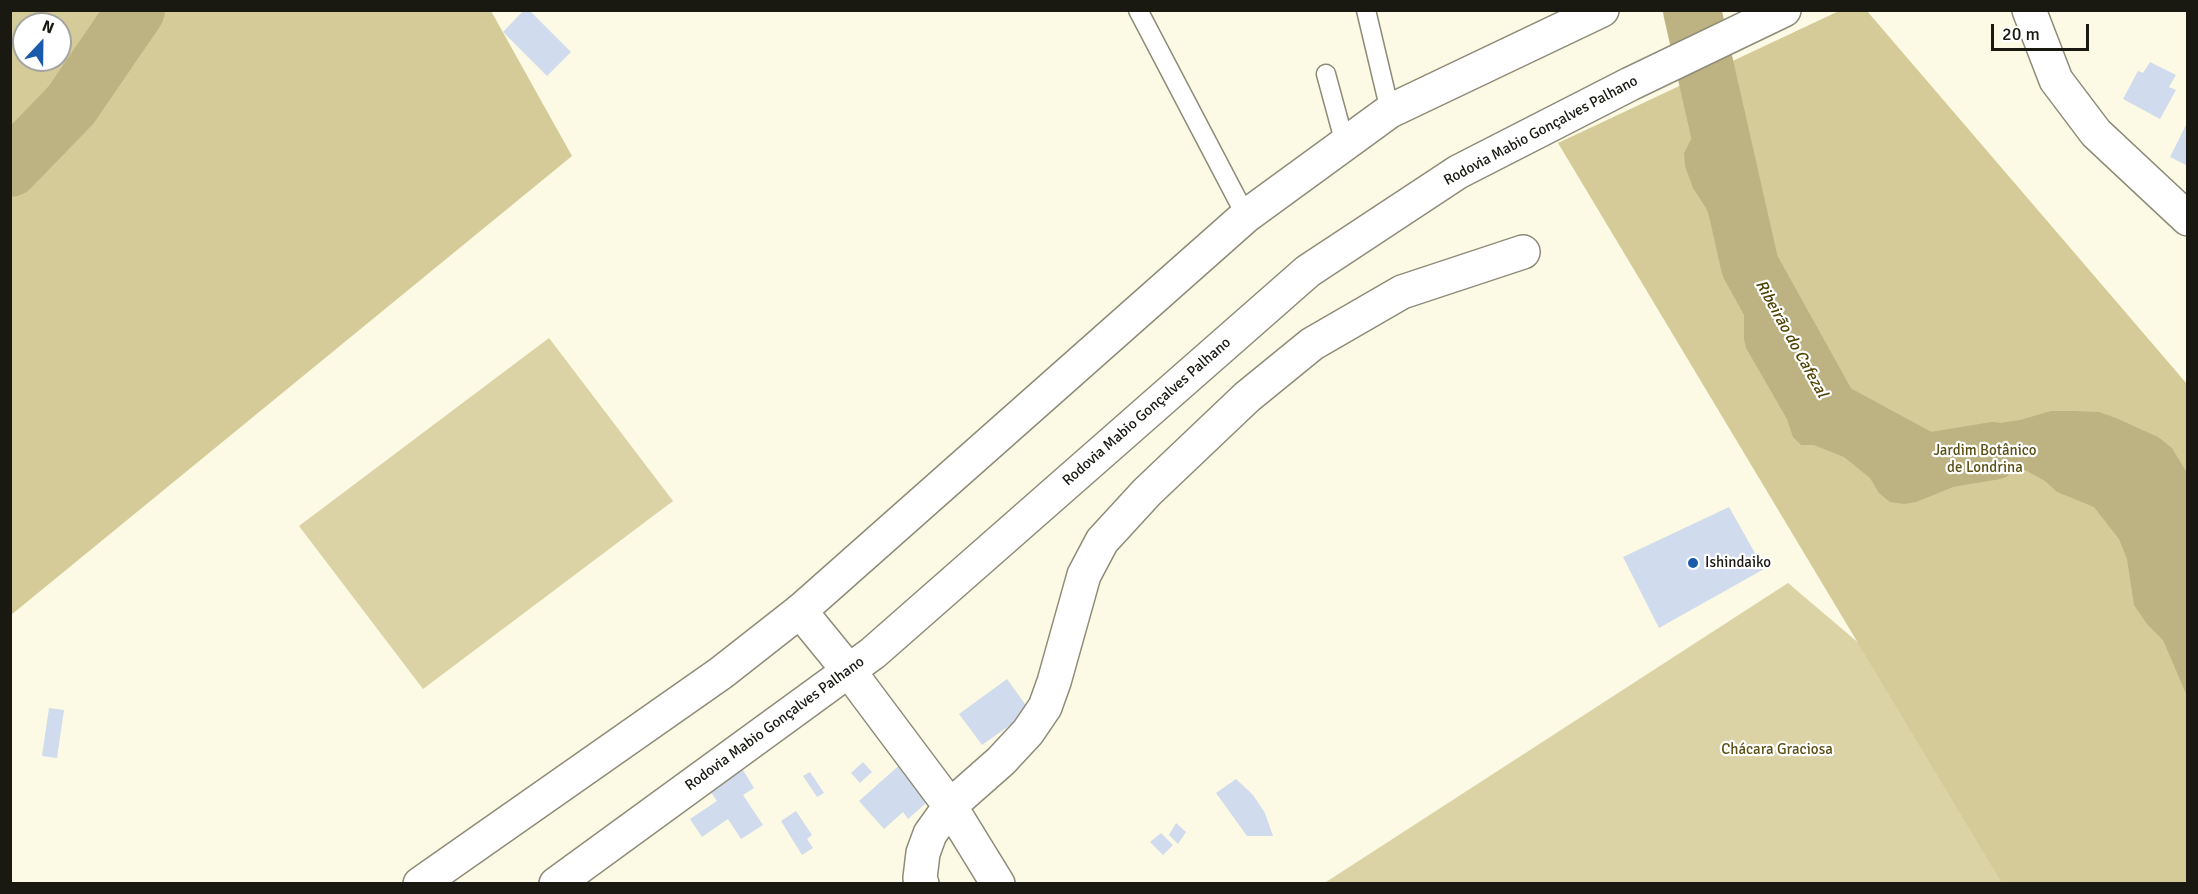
<!DOCTYPE html>
<html>
<head>
<meta charset="utf-8">
<style>
  body { margin:0 }
  #map { position:relative; width:2198px; height:894px; overflow:hidden; background:#fcf9e4; font-family:Signika,sans-serif }
  canvas { display:block }
  .frame { position:absolute; inset:0; border:12px solid #191811; pointer-events:none }
  .north { position:absolute; left:12px; top:12px; width:60px; height:60px; box-sizing:border-box; background:#fff; border:2px solid #a3a3a0; border-radius:50%; rotate:22deg; font-size:16px; font-weight:700; line-height:24px; text-align:center; color:#191811 }
  .north::after { content:''; display:block; margin:auto; width:21px; height:27px; background:#195aab; clip-path:polygon(50% 0,100% 100%,50% 72%,0 100%) }
  .scale { position:absolute; left:1991px; top:24px; width:98px; height:27px; box-sizing:border-box; border:3px solid #191811; border-top:0; padding-left:8px; font-size:18px; line-height:21px; white-space:nowrap; color:#191811; -webkit-text-stroke:4px #fff; paint-order:stroke }
</style>
</head>
<body>
<div id="map">
<canvas width="2198" height="894"></canvas>
<div class="frame"></div>
<div class="north">N</div>
<div class="scale">20 m</div>
</div>
<script>
const c = document.querySelector('canvas').getContext('2d');
c.lineJoin = 'round';
function fill(path, color) { c.fillStyle = color; c.fill(path, 'evenodd'); }
const toPath = rows => new Path2D(rows.map(r => 'M' + r).join(''));
function trace(path, color, width, dash) { c.strokeStyle = color; c.lineWidth = width; c.lineCap = dash ? 'butt' : 'round'; c.setLineDash(dash || []); c.stroke(path); }
function label(font, color, halo, rows, align = 'center') {
  c.font = font + ' Signika,sans-serif'; c.lineWidth = 4.5; c.setLineDash([]); c.textBaseline = 'middle'; c.strokeStyle = halo; c.fillStyle = color; for (const [text, x, y, turn = 0] of rows) {
    c.save(); c.translate(x, y); c.rotate((+turn || 0) * Math.PI / 180); c.textAlign = isNaN(turn) ? turn : align; if (halo) c.strokeText(text, 0, 0); c.fillText(text, 0, 0); c.restore();
  }
}
const green = toPath([
  [549,338,673,501,423,689,299,526],
  [1788,583,2141,883,1323,884]
]);
const forest = toPath([
  [11,10,491,11,572,156,11,615],
  [24,24,60,24,60,60,24,60],
  [1839,11,1867,11,2187,384,2187,883,2002,883,1558,143]
]);
const water = toPath([
  [1712,85,1718,124,1712,142,1718,169,1756,229,1763,264,1798,321,1797,345,1811,377,1820,393,1848,430,1857,437,1893,458,1907,460,1912,458,1927,445,1966,428,2020,420,2051,411,2074,411,2099,412,2116,418,2158,437,2172,448,2187,473,2187,696,2163,640,2147,624,2134,605,2127,559,2119,539,2094,507,2057,492,2045,481,2027,471,2008,465,1916,502,1905,504,1890,502,1879,493,1870,478,1844,457,1814,445,1801,445,1793,437,1787,419,1746,348,1744,339,1744,301,1736,272,1716,234,1706,208,1693,188,1685,166,1684,153,1696,130,1700,115,1700,104]
]);
const river = toPath([
  [1692,10,1750,266,1830,410,1926,462,1993,451],
  [10,168,71,105,136,10]
]);
const building = toPath([
  [524,10,529,10,571,52,547,76,503,32],
  [2150,62,2176,75,2169,87,2176,90,2160,119,2123,99,2138,71,2143,73],
  [2188,121,2188,166,2170,157],
  [1729,507,1764,569,1659,628,1623,557],
  [1007,679,1030,711,982,745,959,714],
  [49,708,64,710,57,758,42,756],
  [904,761,934,796,908,819,903,812,884,829,859,801],
  [863,762,872,772,860,783,851,773],
  [743,770,754,788,743,795,763,825,741,839,728,819,702,837,690,819,717,801,710,791],
  [810,772,824,793,817,797,803,776],
  [1236,779,1253,795,1265,813,1273,836,1247,836,1216,793],
  [796,811,812,835,807,839,813,848,802,855,781,821],
  [1176,823,1186,832,1178,844,1169,835],
  [1161,833,1173,845,1163,855,1150,842]
]);
const lane = toPath([
  [1138,10,1246,216],
  [1366,10,1390,111],
  [1326,74,1345,144]
]);
const street = toPath([
  [2029,10,2056,80,2096,133,2188,219],
  [800,611,849,671,950,806,998,884],
  [922,884,920,878,923,853,930,834,950,806,1001,761,1028,732,1045,707,1054,682,1084,575,1102,541,1147,492,1247,397,1312,344,1402,292,1523,252]
]);
const secondary = toPath([
  [420,884,721,673,800,611,1246,216,1390,111,1602,10],
  [556,884,873,653,1308,271,1458,172,1630,84,1784,10]
]);
const markers = [
  [1693,563,6,"#195aab"]
];
const streetNames = [
  ["Rodovia Mabio Gonçalves Palhano",1541,131,-28],
  ["Rodovia Mabio Gonçalves Palhano",1147,412,-41],
  ["Rodovia Mabio Gonçalves Palhano",775,724,-36]
];
const parkNames = [
  ["Jardim Botânico",1985,451],
  ["de Londrina",1985,468],
  ["Chácara Graciosa",1777,750]
];
const poiNames = [
  ["Ishindaiko",1705,563]
];
const waterNames = [
  ["Ribeirão do Cafezal",1791,339,61]
];
fill(green, '#dbd2a5');
fill(forest, '#d5cb99');
fill(water, '#bdb382');
trace(river, '#bdb382', 58);
fill(building, '#d0dced');
trace(lane, '#8f8b79', 21);
trace(street, '#8f8b79', 36);
trace(secondary, '#8f8b79', 36);
trace(lane, '#fff', 18);
trace(street, '#fff', 33);
trace(secondary, '#fff', 33);
for (const [x, y, r, color] of markers) { const dot = new Path2D(); dot.arc(x, y, r, 0, 2 * Math.PI); c.fillStyle = color; c.fill(dot); trace(dot, '#fff', 2); }
label('15px', '#191811', '#fff', streetNames);
label('15px', '#5b5015', '#fff', parkNames);
label('15px', '#191811', '#fff', poiNames, 'left');
label('italic 16px', '#4e4202', '#fff', waterNames);
</script>
</body>
</html>
